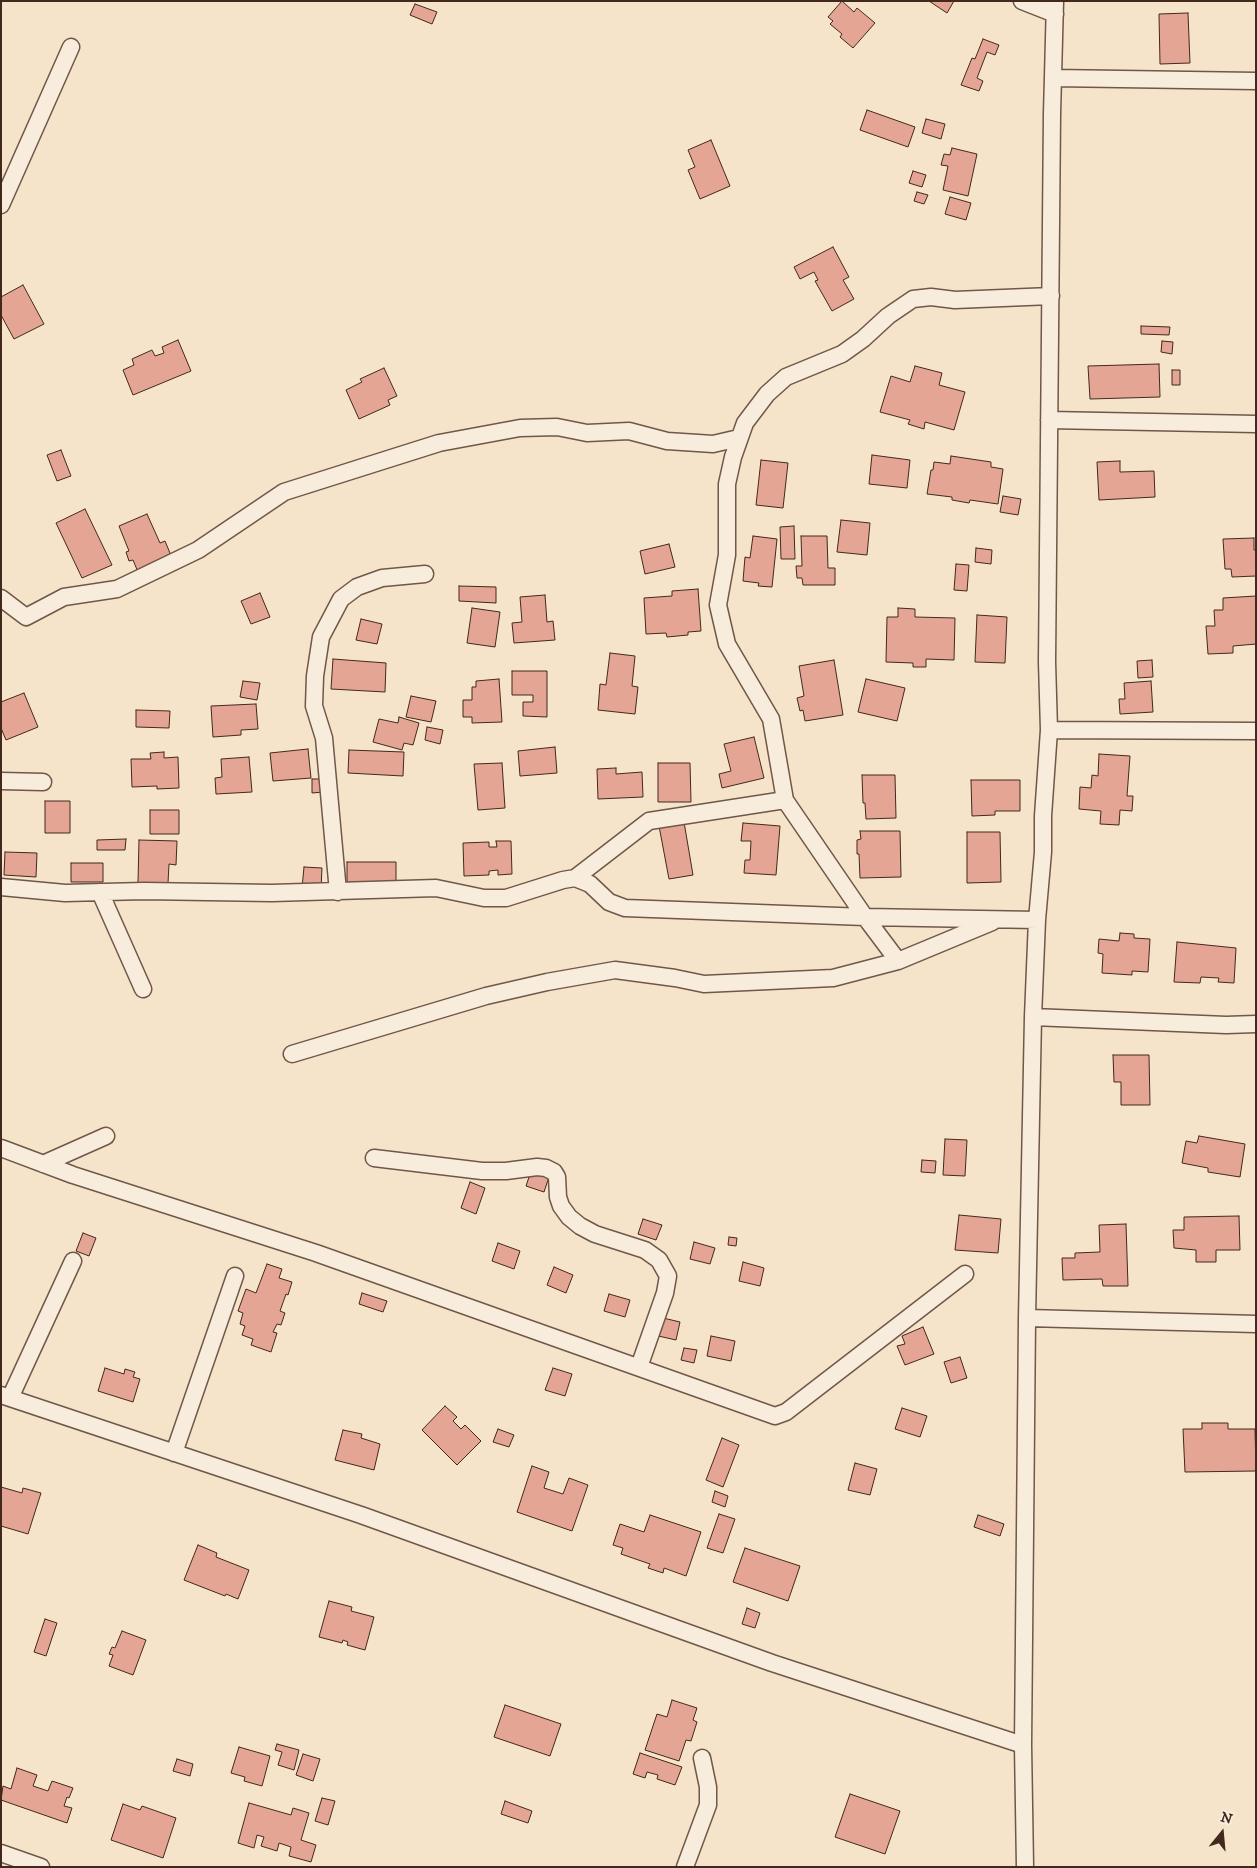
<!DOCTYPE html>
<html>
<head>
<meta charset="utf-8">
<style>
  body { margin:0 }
  #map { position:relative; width:1257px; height:1868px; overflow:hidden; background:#f5e3ca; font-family:"IM FELL DW Pica",serif }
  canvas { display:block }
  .frame { position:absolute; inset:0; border:2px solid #43281c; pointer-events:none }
  .north { position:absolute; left:1197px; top:1808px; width:50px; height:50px; -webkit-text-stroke:4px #f8eddd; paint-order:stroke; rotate:17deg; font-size:14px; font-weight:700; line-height:20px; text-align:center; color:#43281c }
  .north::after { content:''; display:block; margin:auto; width:18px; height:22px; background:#43281c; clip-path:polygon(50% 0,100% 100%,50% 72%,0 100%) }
</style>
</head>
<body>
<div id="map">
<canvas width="1257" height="1868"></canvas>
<div class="frame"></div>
<div class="north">N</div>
</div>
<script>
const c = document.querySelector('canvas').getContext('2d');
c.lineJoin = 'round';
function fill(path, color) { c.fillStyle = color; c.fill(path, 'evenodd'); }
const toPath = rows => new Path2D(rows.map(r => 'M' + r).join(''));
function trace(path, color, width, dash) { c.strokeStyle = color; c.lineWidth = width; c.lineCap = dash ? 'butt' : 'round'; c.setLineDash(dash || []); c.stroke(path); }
const building = toPath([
  [842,1,854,12,857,8,875,23,853,48,840,37,842,34,830,24,833,21,828,17,842,1],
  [929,1,954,1,947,13,929,1],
  [415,4,437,12,432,24,410,15,415,4],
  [1188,13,1190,63,1160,64,1159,14,1188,13],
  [983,39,999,45,995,55,987,52,977,78,983,81,979,91,961,85,972,58,975,59,983,39],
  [867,110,915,127,908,147,860,130,867,110],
  [926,119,945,124,941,139,922,133,926,119],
  [711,140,730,186,700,199,688,170,695,167,688,150,711,140],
  [952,148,977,154,968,196,943,190,948,166,941,165,944,154,950,155,952,148],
  [913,171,926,175,922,187,909,183,913,171],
  [917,192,928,195,924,204,914,201,917,192],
  [950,197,971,203,966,220,945,214,950,197],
  [833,247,849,277,843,280,854,299,832,311,815,281,818,280,814,272,800,279,794,267,833,247],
  [23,285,44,324,14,339,1,315,1,297,23,285],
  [1141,326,1170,327,1169,335,1141,334,1141,326],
  [178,340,191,371,133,395,123,370,134,365,132,359,152,350,155,356,164,353,162,347,178,340],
  [1162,341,1173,342,1172,354,1161,352,1162,341],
  [1159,364,1160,397,1090,399,1088,366,1159,364],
  [915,366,942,373,939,385,965,392,954,430,925,422,924,429,908,424,910,420,880,412,891,376,910,382,915,366],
  [384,368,397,396,388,400,390,405,359,419,346,390,362,382,360,379,384,368],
  [1172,370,1180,370,1180,385,1172,385,1172,370],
  [61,450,71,476,57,481,47,455,61,450],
  [872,455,910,460,907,488,869,484,872,455],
  [951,456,991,462,991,467,1003,469,998,504,970,500,969,503,952,500,952,497,927,494,931,470,933,470,934,462,950,464,951,456],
  [761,460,788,463,783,508,756,505,761,460],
  [1120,461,1120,472,1154,471,1155,497,1099,500,1097,462,1120,461],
  [1003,496,1021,499,1018,515,1000,512,1003,496],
  [85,509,112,565,82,578,56,523,85,509],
  [147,514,160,543,165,541,172,558,138,572,133,560,129,561,126,552,129,551,119,526,147,514],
  [841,520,870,523,867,555,837,552,841,520],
  [794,526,795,559,781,559,780,527,794,526],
  [753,536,777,539,772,587,758,586,759,583,743,581,745,557,750,558,753,536],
  [801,536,827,536,828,568,835,568,835,585,803,585,802,578,797,578,796,566,802,566,801,536],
  [1254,538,1254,550,1256,550,1256,576,1232,577,1231,569,1225,569,1223,539,1254,538],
  [669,544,675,567,645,574,640,551,669,544],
  [976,548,992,550,991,564,975,562,976,548],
  [956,564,969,565,967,591,954,590,956,564],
  [459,586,496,587,496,603,459,601,459,586],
  [698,589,701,631,688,632,688,635,667,637,666,633,646,634,644,598,672,596,672,591,698,589],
  [260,593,270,617,251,624,241,601,260,593],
  [545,595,547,622,553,621,555,640,514,643,512,623,522,622,520,597,545,595],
  [1256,596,1256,644,1233,646,1233,653,1208,654,1206,626,1215,626,1214,610,1223,610,1223,598,1256,596],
  [472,608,500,612,495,647,467,643,472,608],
  [898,608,915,609,915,617,955,618,954,660,926,659,926,667,913,667,913,663,886,662,887,617,898,617,898,608],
  [977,615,1007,617,1005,663,975,662,977,615],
  [361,619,382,624,377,644,356,640,361,619],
  [610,653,635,656,632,686,638,687,635,714,598,710,600,684,606,685,610,653],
  [333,659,386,663,385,692,331,689,333,659],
  [834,660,843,715,805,721,803,710,800,711,797,698,804,696,799,666,834,660],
  [1152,660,1153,677,1138,678,1137,661,1152,660],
  [512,671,547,671,547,717,523,716,523,702,533,702,533,695,512,695,512,671],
  [499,679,502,722,472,723,472,717,463,717,463,700,472,700,472,687,476,687,476,681,499,679],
  [866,679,905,688,897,721,858,712,866,679],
  [243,681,260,683,257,700,240,697,243,681],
  [1151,681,1153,712,1120,714,1119,699,1125,699,1124,683,1151,681],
  [24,693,38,727,6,740,1,728,1,702,24,693],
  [411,696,436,701,431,722,406,717,411,696],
  [256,704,258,729,241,730,241,735,213,737,211,706,256,704],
  [136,710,170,711,169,728,136,727,136,710],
  [399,717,419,723,413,745,404,743,402,750,373,742,379,719,398,723,399,717],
  [427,727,443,730,440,744,425,740,427,727],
  [754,737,764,778,722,788,719,774,731,771,724,744,754,737],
  [555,747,557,773,520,776,518,751,555,747],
  [308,749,311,778,273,781,270,753,308,749],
  [349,750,404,752,403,776,348,773,349,750],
  [164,752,164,758,178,757,179,788,157,789,157,786,132,787,131,759,151,759,150,753,164,752],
  [1099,754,1130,756,1127,796,1133,796,1132,811,1120,810,1119,825,1100,824,1101,811,1079,809,1080,787,1091,788,1092,775,1098,776,1099,754],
  [249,757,252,792,216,794,215,778,222,777,221,759,249,757],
  [502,763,505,808,478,810,474,764,502,763],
  [658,763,690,763,691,802,658,802,658,763],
  [616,768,616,774,642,772,643,797,598,799,597,769,616,768],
  [862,775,895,775,896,818,866,819,865,803,863,803,862,775],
  [312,779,322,779,323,792,312,793,312,779],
  [971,780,1020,780,1020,811,995,811,995,815,972,816,971,780],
  [45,801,70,801,70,833,45,833,45,801],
  [150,810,179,810,179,834,150,834,150,810],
  [684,822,693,875,669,879,659,826,684,822],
  [743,823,780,826,776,875,744,873,745,860,750,860,751,841,741,841,743,823],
  [860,831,900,831,901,877,860,878,859,854,857,854,857,840,861,839,860,831],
  [967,832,1000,832,1001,882,967,883,967,832],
  [126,839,125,850,97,850,97,840,126,839],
  [139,840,177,841,176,865,169,864,168,883,138,883,139,840],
  [496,841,511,841,512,874,498,875,498,870,489,871,489,875,464,876,463,843,489,842,489,847,497,847,496,841],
  [5,852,37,853,36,877,4,875,5,852],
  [347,862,396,862,396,885,347,885,347,862],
  [71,863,103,863,103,882,71,882,71,863],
  [304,867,322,868,321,889,302,888,304,867],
  [1120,933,1134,934,1134,938,1150,939,1148,972,1132,971,1132,975,1102,973,1103,954,1098,953,1099,939,1119,941,1120,933],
  [1177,942,1236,948,1234,983,1218,982,1219,978,1201,977,1200,983,1174,982,1177,942],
  [1113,1055,1149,1055,1150,1105,1121,1105,1121,1082,1114,1082,1113,1055],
  [1199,1136,1245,1144,1240,1177,1208,1172,1208,1168,1182,1163,1186,1141,1197,1143,1199,1136],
  [945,1139,967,1140,965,1176,943,1175,945,1139],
  [922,1160,936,1161,935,1173,921,1172,922,1160],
  [531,1171,549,1177,544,1192,526,1186,531,1171],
  [470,1182,485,1188,476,1214,461,1208,470,1182],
  [959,1215,1001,1219,998,1253,955,1250,959,1215],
  [1239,1216,1240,1250,1216,1250,1216,1262,1196,1262,1196,1250,1174,1248,1173,1230,1184,1230,1184,1217,1239,1216],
  [643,1219,662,1225,656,1240,638,1234,643,1219],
  [1126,1224,1128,1286,1103,1286,1102,1279,1063,1280,1062,1258,1075,1258,1075,1253,1100,1252,1099,1225,1126,1224],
  [83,1233,96,1238,89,1256,76,1251,83,1233],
  [729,1237,737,1238,736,1246,728,1245,729,1237],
  [694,1242,715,1248,710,1264,690,1259,694,1242],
  [498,1243,520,1251,514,1269,492,1261,498,1243],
  [743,1262,764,1268,760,1286,739,1281,743,1262],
  [267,1264,282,1269,279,1278,292,1282,288,1295,286,1294,280,1311,285,1313,281,1325,277,1324,273,1332,277,1333,271,1352,251,1345,253,1339,242,1335,245,1326,240,1324,243,1313,238,1311,246,1289,256,1293,267,1264],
  [554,1267,573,1275,566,1293,547,1285,554,1267],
  [362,1293,387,1301,383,1312,359,1304,362,1293],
  [609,1294,630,1300,625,1317,604,1311,609,1294],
  [659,1317,680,1322,676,1340,654,1335,659,1317],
  [923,1327,934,1354,905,1365,897,1346,905,1344,902,1336,923,1327],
  [711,1336,735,1341,731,1361,707,1356,711,1336],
  [684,1348,697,1350,694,1363,681,1360,684,1348],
  [960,1357,967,1378,951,1383,944,1362,960,1357],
  [105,1368,124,1374,125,1369,135,1372,133,1377,140,1379,133,1402,98,1391,105,1368],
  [553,1368,572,1374,565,1396,545,1390,553,1368],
  [445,1406,457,1417,453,1421,461,1429,465,1425,481,1441,457,1465,422,1430,445,1406],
  [902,1408,927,1416,920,1437,895,1429,902,1408],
  [1202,1423,1228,1423,1228,1429,1255,1429,1256,1471,1185,1472,1183,1429,1202,1429,1202,1423],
  [498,1429,514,1435,509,1447,493,1442,498,1429],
  [343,1430,362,1434,361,1438,380,1444,374,1470,335,1460,343,1430],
  [722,1438,739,1445,723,1487,706,1480,722,1438],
  [855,1463,877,1469,870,1495,848,1490,855,1463],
  [532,1466,549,1472,544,1488,563,1494,569,1478,588,1485,572,1531,517,1512,532,1466],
  [1,1487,22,1493,23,1488,41,1493,28,1534,1,1526,1,1487],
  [715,1491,728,1496,725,1507,712,1502,715,1491],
  [719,1514,735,1519,723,1553,707,1548,719,1514],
  [650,1515,701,1532,686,1576,664,1568,663,1573,648,1568,650,1564,621,1554,623,1548,613,1545,620,1524,644,1532,650,1515],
  [978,1515,1004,1524,1000,1536,974,1527,978,1515],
  [198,1545,217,1553,216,1557,249,1570,238,1599,226,1594,225,1596,184,1580,198,1545],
  [745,1548,800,1566,788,1601,733,1582,745,1548],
  [329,1601,352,1607,351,1611,374,1617,365,1650,347,1645,348,1642,343,1640,342,1643,319,1637,329,1601],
  [747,1608,760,1613,755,1628,742,1624,747,1608],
  [45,1619,57,1623,46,1656,34,1652,45,1619],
  [122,1631,146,1640,133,1675,109,1666,113,1655,109,1654,112,1647,115,1648,122,1631],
  [672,1700,697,1708,693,1720,697,1722,691,1741,686,1740,679,1761,645,1750,657,1714,667,1717,672,1700],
  [505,1705,561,1724,550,1756,494,1737,505,1705],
  [277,1744,299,1750,294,1770,278,1765,282,1752,275,1750,277,1744],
  [239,1747,270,1756,262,1786,244,1781,245,1777,231,1773,239,1747],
  [640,1753,682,1767,675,1785,657,1779,658,1775,647,1772,645,1778,633,1774,640,1753],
  [303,1754,320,1759,313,1781,296,1775,303,1754],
  [177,1759,193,1764,190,1776,173,1771,177,1759],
  [17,1768,37,1775,33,1786,48,1791,52,1781,73,1788,69,1798,67,1797,64,1806,72,1808,67,1823,1,1800,3,1786,11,1789,17,1768],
  [850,1794,900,1811,885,1854,835,1837,850,1794],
  [322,1798,335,1801,328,1825,315,1821,322,1798],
  [505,1801,532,1811,528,1823,501,1814,505,1801],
  [249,1803,291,1815,293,1808,309,1813,301,1840,316,1845,311,1862,289,1856,291,1847,279,1843,277,1851,261,1846,264,1837,257,1835,254,1848,238,1843,249,1803],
  [123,1804,140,1810,142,1806,176,1818,163,1858,111,1840,123,1804]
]);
const minor = toPath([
  [1022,1,1055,14],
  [1053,78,1256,81],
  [1,205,71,47],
  [1049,420,1256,424],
  [1,598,26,617,64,597,117,589,198,550,284,492,439,443,520,428,557,427,587,433,629,431,667,441,713,444,739,438],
  [1049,730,1256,731],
  [1,781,43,782],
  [575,878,649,821,785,800],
  [1,887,65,893,144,891,272,893,436,888,484,898,506,898,563,880,575,878,590,884,609,902,625,908,865,917,1037,920],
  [100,892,143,989],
  [338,892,324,738,314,706,315,676,321,637,341,599,357,587,382,578,425,574],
  [898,961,865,917,785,800,771,719,727,644,718,605,727,555,727,484,733,457,745,423,767,394,786,377,842,354,863,339,888,316,913,299,931,297,955,300,1051,296],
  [1033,1017,1226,1025,1256,1024],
  [292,1054,486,996,547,982,615,970,675,978,704,984,833,978,898,961,992,922],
  [1,1148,73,1175,316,1253,775,1416,786,1412,965,1274],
  [374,1158,482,1171,506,1171,537,1167,546,1168,554,1172,557,1177,558,1197,561,1206,569,1217,580,1226,595,1234,645,1250,659,1260,668,1276,665,1293,639,1367],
  [43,1164,106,1136],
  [1027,1318,1256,1324],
  [1,1395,361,1515,772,1663,1023,1745],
  [10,1398,73,1261],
  [174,1453,235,1276],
  [1,1853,41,1867],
  [685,1867,708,1805,708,1787,702,1758],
  [1025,1867,1023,1745,1027,1318,1033,1017,1037,920,1043,852,1043,816,1049,730,1047,662,1052,114,1055,1]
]);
fill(building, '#e4a595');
trace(building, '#43281c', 1);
trace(minor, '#705748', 19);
trace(minor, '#f8eddd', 16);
</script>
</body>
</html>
